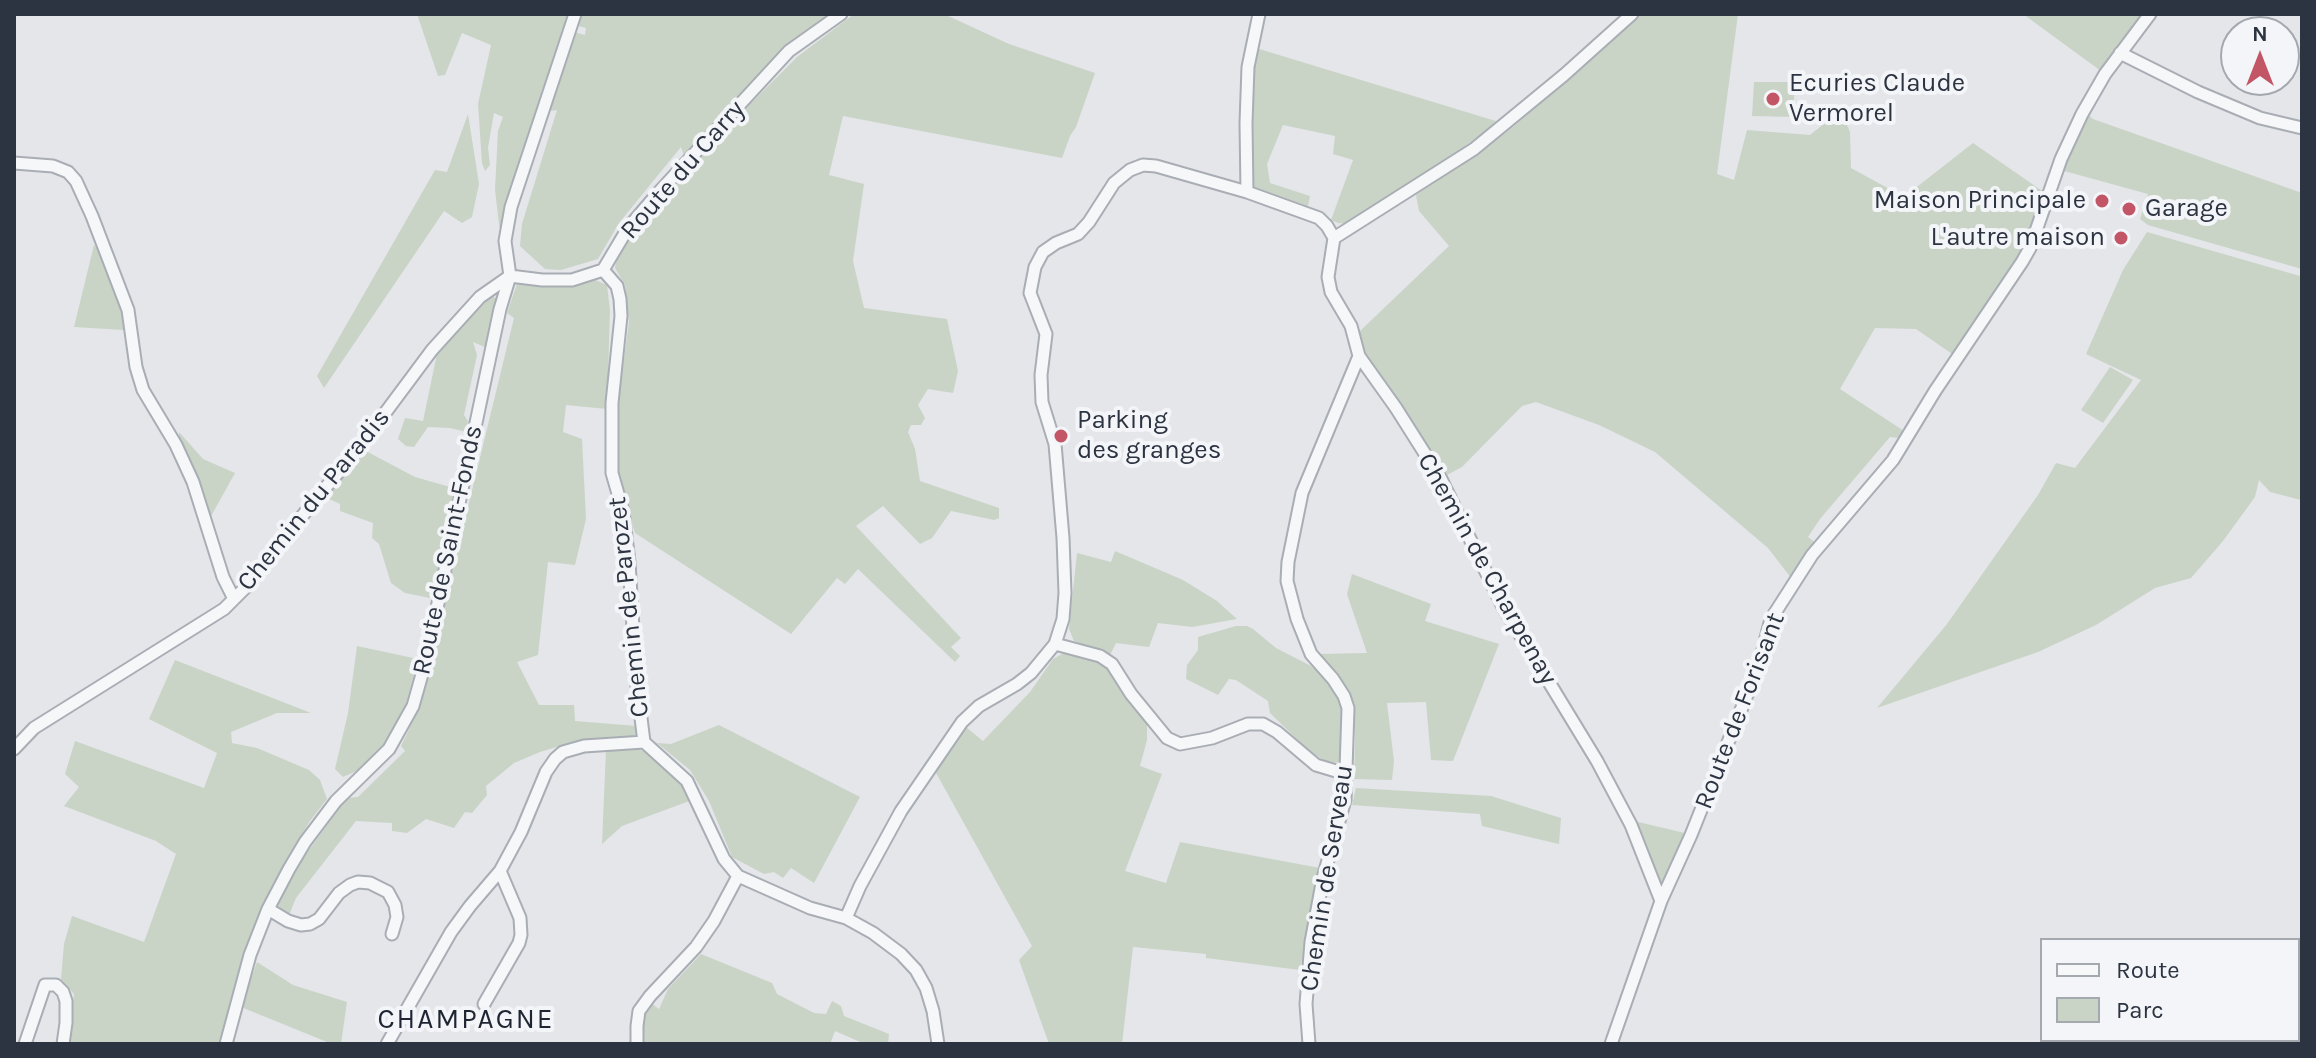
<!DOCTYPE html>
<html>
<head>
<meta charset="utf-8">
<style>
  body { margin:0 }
  #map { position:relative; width:2316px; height:1058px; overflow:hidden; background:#e4e6ea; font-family:Karla,sans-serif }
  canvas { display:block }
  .frame { position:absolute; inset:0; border:16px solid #2d3441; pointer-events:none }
  .legend { position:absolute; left:2040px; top:938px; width:260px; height:104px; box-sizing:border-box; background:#f3f5f8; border:2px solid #a4a8af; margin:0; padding:10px 14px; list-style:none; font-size:24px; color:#2d3441 }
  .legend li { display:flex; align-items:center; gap:16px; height:40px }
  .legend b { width:40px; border:2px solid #a4a8af }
  .north { position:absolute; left:2220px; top:16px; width:80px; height:80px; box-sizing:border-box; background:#f3f5f8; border:2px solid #a4a8af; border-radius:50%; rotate:0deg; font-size:22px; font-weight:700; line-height:32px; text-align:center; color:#2d3441 }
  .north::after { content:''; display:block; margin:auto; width:28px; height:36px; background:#c25666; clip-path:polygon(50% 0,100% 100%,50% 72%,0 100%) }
</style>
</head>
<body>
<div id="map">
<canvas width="2316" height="1058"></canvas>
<div class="frame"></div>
<ul class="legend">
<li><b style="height:10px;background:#f6f7f9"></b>Route</li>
<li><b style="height:22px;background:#c9d4c6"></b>Parc</li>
</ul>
<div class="north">N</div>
</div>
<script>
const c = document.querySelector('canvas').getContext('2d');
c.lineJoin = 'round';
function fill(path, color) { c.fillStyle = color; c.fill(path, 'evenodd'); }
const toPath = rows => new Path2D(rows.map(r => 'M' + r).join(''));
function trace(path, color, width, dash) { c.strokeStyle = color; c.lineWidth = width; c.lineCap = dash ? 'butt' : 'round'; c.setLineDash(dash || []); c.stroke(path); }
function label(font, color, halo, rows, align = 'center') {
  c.font = font + ' Karla,sans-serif'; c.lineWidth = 8; c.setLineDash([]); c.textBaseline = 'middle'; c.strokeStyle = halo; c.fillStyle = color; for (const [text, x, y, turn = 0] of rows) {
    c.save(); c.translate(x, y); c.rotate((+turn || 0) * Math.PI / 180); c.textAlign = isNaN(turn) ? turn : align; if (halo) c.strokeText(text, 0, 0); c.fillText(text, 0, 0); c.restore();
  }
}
const green = toPath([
  [417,14,568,14,541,94,500,232,495,190,498,131,503,117,494,113,488,148,490,165,485,171,482,163,478,104,491,45,462,33,445,75,438,76],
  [582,14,831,14,790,44,684,156,681,147,619,223,598,259,561,270,545,269,520,246,522,224,557,110,550,111,574,32,585,35,586,28,578,26],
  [854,14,944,14,1009,44,1095,73,1076,127,1070,136,1062,158,843,116,829,175,864,184,853,261,864,308,947,319,958,371,953,393,928,389,918,405,925,418,921,425,911,425,908,432,915,449,920,481,999,508,999,518,994,520,951,511,932,538,920,544,883,506,856,526,961,638,951,647,960,656,955,662,858,569,845,584,837,578,791,634,635,533,618,473,618,404,629,322,625,285,615,268,617,253,637,223,725,129,797,57],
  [1640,14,1738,14,1717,174,1734,180,1747,130,1810,135,1841,110,1850,132,1851,168,1904,197,1973,143,2048,195,2030,248,1958,358,1916,329,1875,328,1840,389,1904,431,1899,438,1890,437,1820,519,1808,537,1820,546,1795,583,1768,548,1655,452,1599,425,1536,402,1522,406,1462,467,1447,475,1363,350,1360,331,1449,246,1419,211,1416,195,1513,127],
  [2023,14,2150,14,2105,74],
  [1256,48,1499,122,1414,182,1349,224,1338,223,1331,220,1353,160,1333,154,1335,136,1283,125,1267,164,1270,183,1310,196,1308,206,1252,186,1249,120,1252,65],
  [1754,82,1795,82,1793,117,1752,116],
  [2084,110,2093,119,2302,193,2302,496,2301,500,2270,492,2259,480,2255,497,2223,541,2191,578,2155,588,2096,625,2038,652,1877,708,1947,624,2038,495,2056,463,2075,468,2141,380,2086,354,2123,270,2147,232,2300,276,2302,269,2148,225,2140,219,2148,194,2057,169],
  [468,114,479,184,472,217,462,223,444,211,324,388,317,376,435,170,447,172],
  [94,245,104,256,125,310,124,330,74,327],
  [593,279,607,285,610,310,607,409,566,405,563,432,582,439,586,519,575,565,548,562,538,655,517,662,539,705,574,705,575,721,637,726,637,736,573,742,540,752,514,763,486,786,487,795,472,813,465,812,454,828,426,819,407,833,392,831,392,823,356,821,296,898,289,915,278,909,279,902,298,865,347,798,358,797,405,751,401,746,412,723,428,671,514,318,507,313,517,284,524,281,560,286],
  [492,296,498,300,485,347,473,342,477,355,464,415,468,421,467,432,450,428,428,427,414,447,406,446,398,439,405,418,423,421,438,349,484,297],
  [2110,367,2133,380,2103,423,2081,410],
  [179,432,203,459,235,473,210,518,179,437],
  [364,450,415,477,457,489,435,591,430,598,405,593,391,583,379,544,372,538,373,523,340,511,340,504,323,496],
  [1115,551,1183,580,1217,601,1237,619,1192,627,1158,623,1149,647,1116,643,1110,655,1074,641,1069,629,1077,553,1111,562],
  [1352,574,1431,604,1425,621,1499,644,1453,761,1431,760,1426,702,1387,703,1394,761,1392,780,1354,779,1355,739,1352,700,1342,683,1319,654,1367,653,1347,594],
  [1236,626,1247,626,1253,629,1276,648,1311,666,1329,680,1338,697,1343,712,1341,763,1325,761,1307,749,1270,713,1268,701,1236,680,1229,679,1218,695,1186,679,1187,665,1198,650,1198,637],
  [357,646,418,659,406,704,389,741,364,768,343,777,335,769,348,713],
  [1066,652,1102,662,1147,724,1147,740,1140,766,1162,774,1125,871,1166,883,1180,842,1320,868,1300,970,1206,958,1206,954,1133,947,1122,1044,1049,1044,1019,960,1032,946,935,771,966,727,983,741,1030,692,1053,659],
  [175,660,311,713,277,713,231,732,232,743,257,748,309,770,320,780,327,799,310,821,288,857,258,917,219,1044,68,1044,74,994,61,979,64,944,72,916,144,942,176,854,156,841,64,806,79,787,65,774,75,741,204,788,217,753,149,719],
  [719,725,860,797,814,883,791,868,783,878,774,872,764,874,732,857,709,801,690,770,657,743,671,744],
  [635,749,644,751,681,782,692,800,622,826,602,844,606,750],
  [1356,788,1491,796,1561,818,1559,844,1482,826,1480,814,1352,805],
  [1634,821,1689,834,1667,884,1661,885],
  [701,954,772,983,777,994,814,1013,826,1014,832,1001,841,1006,844,1016,889,1034,888,1044,865,1044,835,1031,830,1044,741,1044,734,1042,732,1044,643,1044,641,1019,651,1003,659,1009,668,989],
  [257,962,293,985,347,1002,341,1044,332,1044,241,1007]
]);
const street = toPath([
  [2120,53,2198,92,2260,118,2302,128],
  [14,163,53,166,68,172,76,181,92,216,128,310,136,367,143,390,176,445,193,482,223,577,234,599],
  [1247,192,1246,123,1248,67,1259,14],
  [1334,238,1328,277,1331,292,1351,326,1359,356,1396,408,1441,479,1502,605,1597,761,1631,825,1661,901],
  [1334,238,1474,149,1564,75,1632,14],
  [603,270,617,286,620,299,621,316,612,403,612,473,623,511,629,562,636,678,644,742,687,781,724,859,738,876,810,908,846,918,873,933,901,954,916,970,926,988,933,1011,938,1044],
  [1055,644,1100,656,1112,664,1131,694,1167,738,1180,744,1212,738,1248,724,1263,724,1277,732,1316,765,1346,774],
  [14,749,34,728,224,609,251,582,310,506,359,448,432,350,480,297,510,276,542,280,572,280,603,270,628,228,659,192,789,51,841,14],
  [268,909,288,921,301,925,310,924,319,919,339,893,350,885,358,882,370,883,388,892,395,905,397,917,392,934],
  [846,918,860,886,901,811,962,722,979,706,1017,684,1031,673,1055,644,1063,619,1065,593,1063,538,1055,444,1042,402,1041,375,1046,334,1030,293,1035,267,1043,252,1056,243,1078,234,1089,222,1114,183,1130,170,1143,165,1156,166,1247,192,1319,218,1327,226,1334,238],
  [2298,984,2302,983],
  [484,1004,519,943,521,935,520,918,500,871],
  [25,1044,45,985,56,985,63,992,66,1001,66,1023,63,1044],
  [226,1044,250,955,268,909,289,869,305,842,336,801,389,749,413,706,426,660,500,309,510,276,505,241,511,207,575,14],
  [387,1044,451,932,470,906,500,871,521,832,546,772,555,759,563,752,584,746,644,742],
  [637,1044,637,1026,639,1011,650,996,696,947,714,921,738,876],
  [1309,1044,1306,1004,1311,942,1323,878,1345,800,1348,708,1344,696,1333,679,1311,654,1297,619,1287,581,1288,562,1302,493,1359,356],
  [1611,1044,1661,901,1691,835,1759,665,1771,619,1812,555,1893,460,1935,391,2022,262,2030,248,2061,159,2082,114,2105,74,2150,14],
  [2151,1044,2154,1040]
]);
const markers = [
  [1773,99,8,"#c25666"],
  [2102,201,8,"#c25666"],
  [2129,209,8,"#c25666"],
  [2121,238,8,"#c25666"],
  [1061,436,8,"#c25666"]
];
const poiNames = [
  ["Ecuries Claude",1789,84],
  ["Vermorel",1789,114],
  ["Maison Principale",2086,201,"right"],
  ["Garage",2145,209],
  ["L'autre maison",2105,238,"right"],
  ["Parking",1077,421],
  ["des granges",1077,451]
];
const streetNames = [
  ["Route du Carry",683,170,-49],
  ["Chemin du Paradis",314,500,-51],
  ["Route de Saint-Fonds",448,550,-78],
  ["Chemin de Charpenay",1487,569,61],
  ["Chemin de Parozet",629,607,-96],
  ["Route de Forisant",1740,711,-69],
  ["Chemin de Serveau",1327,878,-81]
];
const neighbourhoodNames = [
  ["CHAMPAGNE",466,1020]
];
fill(green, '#c9d4c6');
trace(street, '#a9adb4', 15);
trace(street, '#f6f7f9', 11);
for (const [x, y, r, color] of markers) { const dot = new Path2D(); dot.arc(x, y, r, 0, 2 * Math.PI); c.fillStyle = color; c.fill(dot); trace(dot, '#f3f5f8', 3); }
label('26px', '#2d3441', '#f3f5f8', poiNames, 'left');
label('26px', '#2d3441', '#f3f5f8', streetNames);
c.letterSpacing = '2px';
label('28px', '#1f2532', '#f3f5f8', neighbourhoodNames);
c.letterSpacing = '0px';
</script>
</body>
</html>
